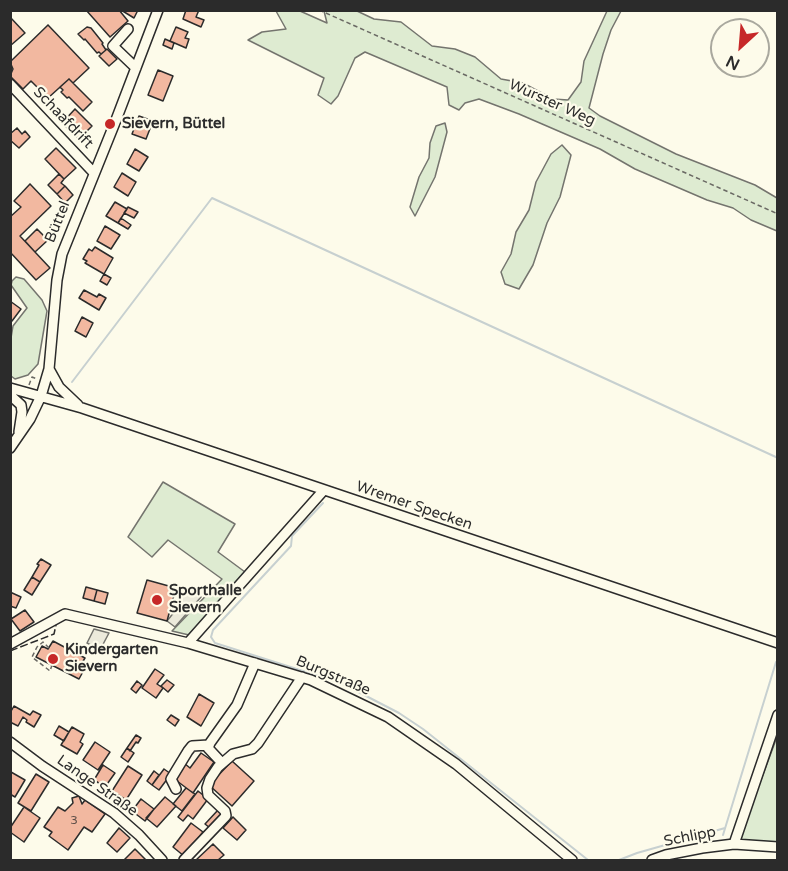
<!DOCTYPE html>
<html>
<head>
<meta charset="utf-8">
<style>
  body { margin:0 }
  #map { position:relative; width:788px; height:871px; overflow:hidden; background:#fdfbea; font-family:"Varela Round",sans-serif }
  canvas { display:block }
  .frame { position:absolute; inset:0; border:12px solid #2b2b2b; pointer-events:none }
  .north { position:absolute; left:710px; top:18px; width:60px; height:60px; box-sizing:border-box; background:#fdfbea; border:2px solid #a9a89e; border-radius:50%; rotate:206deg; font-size:16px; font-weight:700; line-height:24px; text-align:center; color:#2b2b2b }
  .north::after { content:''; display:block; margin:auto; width:21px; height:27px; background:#c62828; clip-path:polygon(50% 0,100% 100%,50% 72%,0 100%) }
</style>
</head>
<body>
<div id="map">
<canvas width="788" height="871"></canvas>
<div class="frame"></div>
<div class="north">N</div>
</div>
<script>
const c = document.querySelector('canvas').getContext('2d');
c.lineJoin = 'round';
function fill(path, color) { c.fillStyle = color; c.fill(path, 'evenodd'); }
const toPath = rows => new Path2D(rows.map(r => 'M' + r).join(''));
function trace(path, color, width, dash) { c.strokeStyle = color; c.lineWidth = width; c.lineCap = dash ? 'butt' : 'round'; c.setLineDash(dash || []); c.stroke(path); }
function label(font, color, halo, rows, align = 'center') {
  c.font = font + ' "Varela Round",sans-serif'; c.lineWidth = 4.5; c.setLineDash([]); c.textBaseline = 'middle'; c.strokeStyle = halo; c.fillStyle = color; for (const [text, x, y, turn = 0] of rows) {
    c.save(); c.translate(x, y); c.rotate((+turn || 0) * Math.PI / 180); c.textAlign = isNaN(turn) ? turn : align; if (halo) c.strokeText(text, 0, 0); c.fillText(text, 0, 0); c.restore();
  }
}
const green = toPath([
  [276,11,300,11,327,23,324,11,357,11,374,19,401,22,432,46,455,49,475,57,501,79,523,83,553,99,568,100,581,82,584,61,607,11,621,11,611,30,603,54,589,108,600,116,676,154,755,185,777,198,777,231,751,220,733,208,707,200,635,169,600,149,519,114,479,99,465,103,459,110,449,105,447,87,365,52,355,58,338,96,331,104,318,95,324,78,248,40,262,32,286,29,276,11],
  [445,123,447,132,435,177,415,216,410,207,419,177,429,158,430,143,436,126,445,123],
  [562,145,571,155,560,197,547,223,533,265,519,289,505,284,501,272,511,254,516,232,529,210,536,182,551,154,562,145],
  [16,277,24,279,42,300,47,311,38,364,28,375,15,379,11,376,11,338,13,326,27,308,11,285,12,281,16,277],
  [163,482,235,524,218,552,245,572,189,635,172,631,222,579,168,540,152,557,128,537,163,482],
  [777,737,777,844,738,841,777,737]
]);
const parking = toPath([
  [189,587,201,597,175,627,167,621,179,606,175,603,189,587],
  [94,629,109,633,100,650,87,643,94,629]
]);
const stream = toPath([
  [72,382,212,198,778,458],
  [323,503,292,536,291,546,213,630,211,637,215,643,341,683,399,713,423,729,588,860],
  [723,835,776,662],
  [619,860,637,853,725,828]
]);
const building = toPath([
  [86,10,119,10,128,21,110,37,86,10],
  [121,10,138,10,134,18,121,10],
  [186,10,199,10,196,17,204,20,201,27,183,19,186,10],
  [10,17,25,33,10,46,10,17],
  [48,25,89,68,73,83,69,79,48,98,31,81,23,89,10,76,13,69,10,62,48,25],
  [87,27,91,28,103,43,102,44,106,50,101,54,99,52,97,53,85,39,84,40,78,34,87,27],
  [176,27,188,32,185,38,189,39,186,48,170,41,176,27],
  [165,39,174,43,172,49,163,45,165,39],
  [107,49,117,59,109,66,99,56,107,49],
  [158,70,173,76,163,101,148,95,158,70],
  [69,79,92,102,83,111,69,97,67,98,61,92,63,90,60,87,69,79],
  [75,109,92,126,79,139,62,123,75,109],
  [139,116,153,121,146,139,132,134,139,116],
  [17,128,22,134,25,131,30,137,19,148,10,140,10,134,17,128],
  [56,148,76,168,64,179,45,159,56,148],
  [135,149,148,157,139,171,127,164,135,149],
  [122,173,136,182,128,196,114,187,122,173],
  [59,174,64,179,61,183,65,186,57,194,48,185,59,174],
  [30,184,51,206,20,236,50,268,36,280,10,252,10,217,21,207,14,201,30,184],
  [65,186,73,195,65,203,57,194,65,186],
  [115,202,127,209,118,223,106,216,115,202],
  [128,207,138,212,134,218,124,213,128,207],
  [121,218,131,225,128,229,118,223,121,218],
  [105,226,120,235,111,249,97,241,105,226],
  [37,229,48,240,35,252,25,241,37,229],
  [95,247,113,258,104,274,85,263,87,261,83,259,89,249,92,251,95,247],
  [104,274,111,278,107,285,100,281,104,274],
  [84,290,97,297,99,294,106,298,99,310,79,298,84,290],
  [10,301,21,309,12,321,10,320,10,301],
  [82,317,93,323,86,337,75,331,82,317],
  [41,559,51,565,40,582,32,577,39,565,37,564,41,559],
  [32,577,40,582,32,595,24,590,32,577],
  [147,580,176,588,167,621,137,613,147,580],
  [86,587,97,590,94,601,83,598,86,587],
  [97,590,108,593,105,604,94,601,97,590],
  [10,592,21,597,16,608,10,606,10,592],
  [25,610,34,622,20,631,11,619,25,610],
  [53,641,85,658,80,666,85,668,79,679,36,657,42,646,48,649,53,641],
  [155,669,164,675,157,684,163,688,156,698,142,688,155,669],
  [167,680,174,685,168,692,161,686,167,680],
  [137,681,142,685,136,693,131,689,137,681],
  [199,694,214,703,201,726,187,717,199,694],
  [14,706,30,715,33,711,41,715,34,727,26,722,27,720,23,717,18,726,10,722,10,713,14,706],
  [171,715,179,720,175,726,167,720,171,715],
  [59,726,69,732,64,741,54,735,59,726],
  [72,727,84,734,80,742,83,744,77,754,61,745,72,727],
  [136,735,141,738,138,743,136,742,130,751,127,748,136,735],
  [95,742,110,752,98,770,83,760,95,742],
  [127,748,134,753,128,762,121,757,127,748],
  [201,753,214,762,193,793,173,778,184,763,190,768,201,753],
  [232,761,254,781,232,806,209,785,232,761],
  [103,765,115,773,105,787,94,780,103,765],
  [128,766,142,775,126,800,112,791,128,766],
  [164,769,171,774,159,790,152,785,164,769],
  [154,771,159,775,152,785,147,781,154,771],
  [11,772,25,780,15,797,10,794,11,772],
  [36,774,49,782,31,811,18,803,36,774],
  [186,788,195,794,182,811,173,804,186,788],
  [198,791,208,799,193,819,188,815,183,821,178,817,198,791],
  [79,796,82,804,85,800,105,814,92,832,84,827,68,850,49,836,52,832,44,827,58,807,65,811,73,803,72,798,79,796],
  [165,797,176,806,157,827,146,818,165,797],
  [141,799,154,809,145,821,132,811,141,799],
  [24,807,40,818,24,842,10,832,10,828,24,807],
  [218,810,222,814,210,828,205,824,218,810],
  [233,817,246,830,237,840,223,828,233,817],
  [191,823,203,832,184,856,173,847,191,823],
  [119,828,130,838,117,852,107,843,119,828],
  [213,844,224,855,218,860,196,860,213,844],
  [135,849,146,860,124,860,135,849]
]);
const path = toPath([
  [319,10,778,214],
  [29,385,32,377,37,379],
  [49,648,43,642,37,647,32,657,50,671,52,665]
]);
const minor = toPath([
  [128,29,113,46,136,68],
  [10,84,94,173],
  [49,369,59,387,78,405],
  [10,388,82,408,778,643],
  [10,395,21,405,22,412,19,432],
  [10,448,30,419,41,396,49,369,57,280,62,254,116,120,158,10],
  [188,643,323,491],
  [10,644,65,614,188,643,311,680,388,717,456,764,572,860],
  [10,742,42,766,114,813,139,835,162,860],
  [222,763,208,748,210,743,237,705,255,663],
  [176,789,171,779,188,751,192,746,209,745],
  [734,844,778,715],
  [184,860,226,816,225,811,208,795,207,788,210,779,218,767,233,754,252,749,258,743,302,677],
  [652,860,666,855,702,848,734,844,778,847]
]);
const fence = toPath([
  [10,651,54,634,56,625]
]);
const markers = [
  [110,124,6,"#c62828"],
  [157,600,6,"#c62828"],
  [53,659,6,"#c62828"]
];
const numberNames = [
  ["3",74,821]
];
const streetNames = [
  ["Wurster Weg",552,103,24],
  ["Schaafdrift",63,118,46],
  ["Büttel",58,222,-68],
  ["Wremer Specken",414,506,19],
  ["Burgstraße",333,676,23],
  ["Lange Straße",97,786,35],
  ["Schlipp",690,837,-11]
];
const poiNames = [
  ["Sievern, Büttel",122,124],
  ["Sporthalle",169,591],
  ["Sievern",169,608],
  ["Kindergarten",65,650],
  ["Sievern",65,667]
];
fill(green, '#deebd1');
trace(green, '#74746e', 1.5);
fill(parking, '#eceadb');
trace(parking, '#74746e', 1.5);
trace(stream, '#c7d0d0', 2);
fill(building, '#f2b8a0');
trace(building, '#2b2b2b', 1.5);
trace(minor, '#2b2b2b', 12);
trace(path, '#6a6964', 1.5, [4.5, 3]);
trace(minor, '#fdfbea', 9);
trace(fence, '#2b2b2b', 1.5, [8, 3]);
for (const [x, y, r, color] of markers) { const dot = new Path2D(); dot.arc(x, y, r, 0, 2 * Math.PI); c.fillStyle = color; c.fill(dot); trace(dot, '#fdfbea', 2); }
label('12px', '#5d4e48', null, numberNames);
label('15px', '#2b2b2b', '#fdfbea', streetNames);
label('bold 15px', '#2b2b2b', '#fdfbea', poiNames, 'left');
</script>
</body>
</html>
